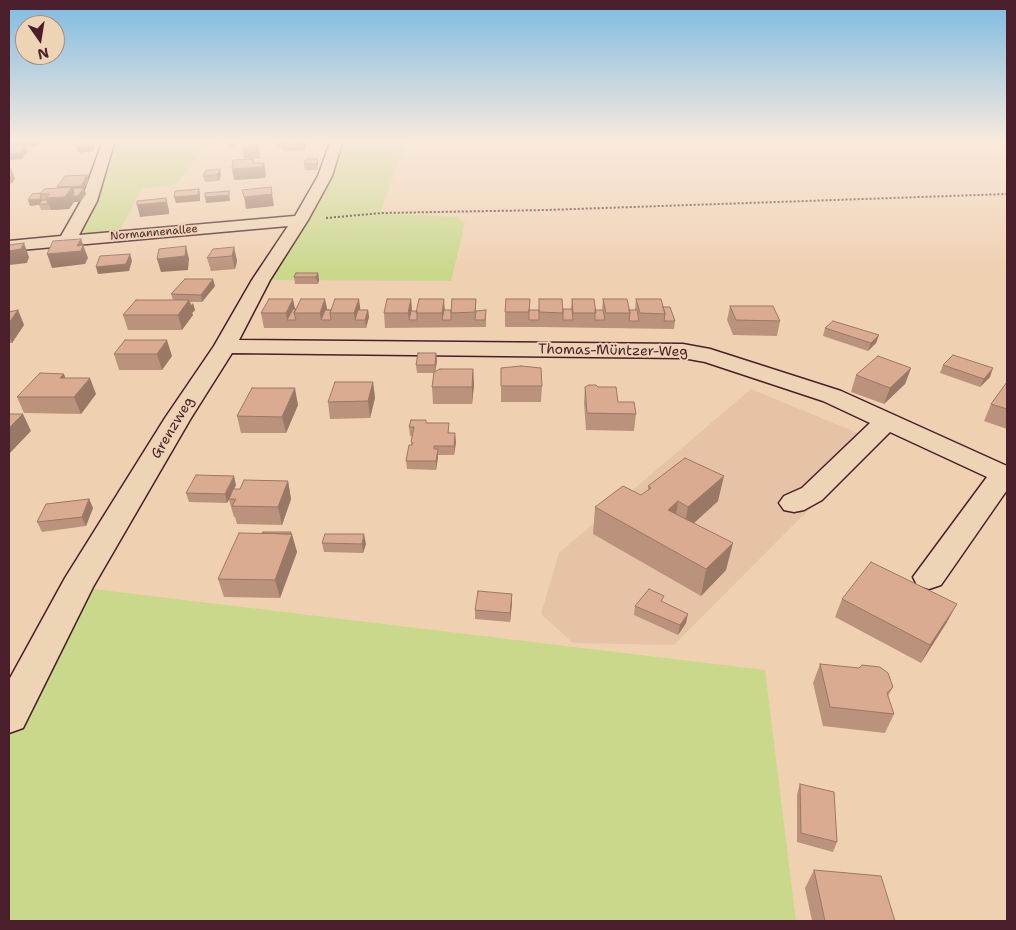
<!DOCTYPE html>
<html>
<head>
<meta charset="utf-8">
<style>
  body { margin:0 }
  #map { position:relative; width:1016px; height:930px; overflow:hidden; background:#efd1b2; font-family:"Shantell Sans",sans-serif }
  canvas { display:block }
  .frame { position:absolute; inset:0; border:10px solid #4a1f2b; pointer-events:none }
  .north { position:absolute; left:15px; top:15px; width:50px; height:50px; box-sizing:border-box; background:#edd4b5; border:1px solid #ac8c7e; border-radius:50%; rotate:167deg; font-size:14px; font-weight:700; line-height:20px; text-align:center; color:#4a1f2b }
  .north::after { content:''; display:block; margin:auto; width:18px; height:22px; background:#4a1f2b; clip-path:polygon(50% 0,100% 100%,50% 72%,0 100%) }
</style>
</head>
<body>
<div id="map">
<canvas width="1016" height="930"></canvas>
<div class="frame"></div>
<div class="north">N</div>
</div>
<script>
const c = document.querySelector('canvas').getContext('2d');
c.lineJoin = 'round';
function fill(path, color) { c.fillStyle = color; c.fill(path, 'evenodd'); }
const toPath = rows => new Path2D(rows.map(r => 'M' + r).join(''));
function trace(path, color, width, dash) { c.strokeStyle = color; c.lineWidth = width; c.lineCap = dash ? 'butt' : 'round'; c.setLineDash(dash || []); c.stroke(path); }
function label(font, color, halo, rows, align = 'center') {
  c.font = font + ' "Shantell Sans",sans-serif'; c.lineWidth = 4; c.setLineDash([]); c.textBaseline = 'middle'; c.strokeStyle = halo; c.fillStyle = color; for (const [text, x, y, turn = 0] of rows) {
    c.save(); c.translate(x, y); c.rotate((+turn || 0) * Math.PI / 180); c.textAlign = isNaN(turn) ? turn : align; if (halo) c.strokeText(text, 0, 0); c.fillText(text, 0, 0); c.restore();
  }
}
const built = toPath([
  [751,389,877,441,674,645,573,643,541,614,559,553]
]);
const green = toPath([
  [109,140,212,140,175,185,142,188,117,236,67,241],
  [337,140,407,140,381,209,382,213,457,217,465,223,451,281,261,280,300,220],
  [77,587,765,670,796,921,9,921,9,723]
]);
const path = toPath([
  [326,218,382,213,546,210,1007,194]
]);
const minor = toPath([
  [103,140,115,140,97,201,79,235,295,216,318,176,331,140,343,140,332,176,308,220,270,280,239,340,683,344,710,349,841,391,1007,466,1007,490,941,585,929,589,917,585,913,577,987,477,890,432,822,500,804,510,794,512,784,510,779,503,784,496,802,488,870,423,823,401,705,362,683,358,232,353,191,418,93,587,23,728,9,733,9,680,65,578,165,418,214,346,252,280,288,226,9,251,9,241,61,236,81,201,103,140]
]);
const wall = toPath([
  [230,140,236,140,237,144,234,148,229,149,228,143],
  [276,140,305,140,306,145,304,150,282,151,282,148,276,148],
  [258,146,260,156,259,159,253,159,254,163,266,174,265,178,234,180,244,159,242,149],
  [318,159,318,164,317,170,305,170,304,164],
  [221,175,219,181,205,182,203,176],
  [89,180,84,189,86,194,80,202,74,202,69,209,41,210,39,205,30,206,41,193,57,188,57,187],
  [234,247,237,261,235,269,211,271,207,258],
  [318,273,319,280,318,284,295,284,294,277],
  [215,286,202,302,190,302,195,310,192,313,193,315,182,330,128,330,123,315,173,300,171,294],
  [411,299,412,311,451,310,476,299,476,311,486,310,486,327,385,328,384,313],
  [539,299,563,309,571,309,572,299,595,310,602,310,603,299,629,310,635,310,636,299,663,307,675,321,674,329,539,327,505,327,505,312,539,310],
  [730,306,780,321,777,336,733,335,727,320],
  [295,309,368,310,369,317,366,328,264,328,261,313],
  [18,310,24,325,12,343,9,343,9,312],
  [825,328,879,335,876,343,868,351,823,336],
  [125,340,172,356,162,370,119,370,114,354],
  [436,353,437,361,435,371,473,369,474,385,472,404,433,404,432,387,434,373,417,373,416,365],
  [943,365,990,377,980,387,940,373],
  [501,368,542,386,541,402,501,402],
  [911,368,905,384,884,404,851,392,856,375],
  [66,378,96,394,81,414,24,413,17,397],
  [373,382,375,398,370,418,330,419,328,402],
  [1007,382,1007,429,984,421,991,404],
  [585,387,598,387,618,402,636,414,634,431,586,430,584,403],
  [298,405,286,433,241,433,237,416],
  [427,423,450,432,449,433,456,442,454,455,438,455,436,470,407,469,406,461,411,445,413,436,410,436,409,427],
  [288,481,291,499,282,525,237,524,235,517,234,517,229,500,227,503,189,502,186,493,236,485,234,489,240,489],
  [648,486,718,501,694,523,726,570,701,596,593,534,595,507,641,495,648,490],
  [89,499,93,508,86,526,42,532,37,522],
  [291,534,297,552,280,598,224,597,218,579],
  [322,543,366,544,363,553,324,552],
  [512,594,512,603,510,622,475,619,475,610],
  [842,599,947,622,921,663,835,617],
  [635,606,686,623,678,635,634,615],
  [820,664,893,687,888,696,894,714,885,733,823,726,813,683],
  [800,784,837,842,833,852,797,842,797,794],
  [814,870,895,921,812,921,805,888]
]);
const shadedWall = toPath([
  [41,140,38,146,26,147,28,152,22,159,9,160,9,154,12,148,10,142],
  [235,140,236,140,237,144,234,148,233,143],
  [302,140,305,140,306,145,304,150],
  [93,143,95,148,93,151,79,153,77,147],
  [258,146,260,156,259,159,257,149],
  [253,159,255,167,264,163,266,174,265,178,234,180,232,169,253,163],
  [318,159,318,164,317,170,316,164],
  [11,169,15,179,12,183,9,184,9,173],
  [220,169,221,175,219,181,217,175],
  [87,175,89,180,84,189,86,194,80,202,74,202,69,209,51,210,46,198,59,193,57,187],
  [271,187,274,206,246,209,244,197],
  [199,189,200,195,200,201,176,203,174,197],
  [229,191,230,201,206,203,205,197],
  [166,198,169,210,169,214,140,217,137,205],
  [41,199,43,204,30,206,28,200],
  [81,239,88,258,85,264,52,268,47,254,77,246],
  [24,243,29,257,27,263,9,265,9,251],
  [186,246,189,259,188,270,161,272,157,259],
  [234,247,237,261,235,269,232,256],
  [130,254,132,261,129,271,98,274,96,267],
  [318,273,319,280,318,284,316,277],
  [213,279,215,286,202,302,201,295],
  [293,299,296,313,294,313,287,320,286,313],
  [325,299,328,313,321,320,320,313],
  [359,299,361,314,355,320,356,328,354,313],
  [411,299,412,313,409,320,408,313],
  [444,299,445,313,442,320,442,313],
  [189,300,191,306,193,303,195,310,192,313,193,315,182,330,178,315],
  [18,310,24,325,12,343,9,335,9,323],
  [368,310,369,317,366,328,365,320],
  [879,335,876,343,868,351,871,343],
  [167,340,172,356,162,370,157,354],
  [436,353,437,361,435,373,435,365],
  [911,368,905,384,884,404,890,388],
  [993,368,990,377,980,387,984,379],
  [473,369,474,385,472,404,472,387],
  [64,374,70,390,60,378],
  [90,378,96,394,81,414,74,397],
  [373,382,375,398,370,418,368,401],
  [295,388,298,405,286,433,282,417],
  [23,414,31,431,9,454,9,428],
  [455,433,456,442,454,455,454,446],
  [438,449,438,458,436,470,436,461],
  [234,476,236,485,227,503,225,494],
  [724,476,718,501,683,533,688,507],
  [288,481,291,499,282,525,278,507],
  [89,499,93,508,86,526,82,517],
  [678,501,674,528,668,510],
  [291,532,292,536,292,534,297,552,280,598,275,580],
  [364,534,366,544,363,553,362,544],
  [733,543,726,570,701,596,706,569],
  [512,594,512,603,510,622,510,613],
  [957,604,947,622,921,663,930,645],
  [688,614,686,623,678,635,680,625]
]);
const building = toPath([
  [11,140,36,140,10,142,11,140],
  [230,140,235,140,233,143,228,143,230,140],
  [276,140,281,140,281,143,276,143,276,140],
  [93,143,91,146,77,147,79,144,93,143],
  [25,145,24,147,26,147,20,153,9,154,9,147,25,145],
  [243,146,258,146,257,149,242,149,243,146],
  [253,159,253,163,264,163,263,167,232,169,233,160,253,159],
  [306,159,318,159,316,164,304,164,306,159],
  [11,169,9,173,13,173,10,178,9,178,9,170,11,169],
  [220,169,217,175,203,176,206,170,220,169],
  [87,175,81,186,57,187,65,176,87,175],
  [72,187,65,197,46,198,49,194,40,194,44,189,72,187],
  [271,187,272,194,244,197,242,190,271,187],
  [73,188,84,188,78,196,72,196,74,193,73,188],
  [199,189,198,195,174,197,175,191,199,189],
  [229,191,229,195,205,197,205,193,229,191],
  [41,193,40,194,41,199,28,200,32,194,41,193],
  [166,198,166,202,137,205,137,201,166,198],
  [42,200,47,200,48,204,39,204,42,200],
  [81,239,77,246,83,245,81,251,47,254,53,241,81,239],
  [24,243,21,249,9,251,9,245,24,243],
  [186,246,185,256,157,259,159,249,186,246],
  [234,247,232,256,207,258,213,249,234,247],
  [130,254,126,264,96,267,100,256,130,254],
  [296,273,318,273,316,277,294,277,296,273],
  [185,279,213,279,201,295,171,294,185,279],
  [269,299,293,299,286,313,261,313,269,299],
  [301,299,325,299,320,313,294,313,301,299],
  [335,299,359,299,354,313,330,313,335,299],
  [387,299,411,299,408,313,384,313,387,299],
  [419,299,444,299,442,313,416,313,419,299],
  [452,299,476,299,475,312,451,313,452,299],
  [506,299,530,299,529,312,505,312,506,299],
  [539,299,562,299,563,313,539,312,539,299],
  [572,299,594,299,596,313,573,313,572,299],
  [603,299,627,299,630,313,606,313,603,299],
  [636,299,661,299,665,314,640,313,636,299],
  [136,300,189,300,178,315,123,315,136,300],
  [730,306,773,306,780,321,736,320,730,306],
  [663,307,670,307,675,321,664,321,665,314,663,307],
  [293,309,296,309,294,313,296,320,287,320,293,309],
  [563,309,572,309,573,320,563,320,563,309],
  [18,310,9,323,9,312,18,310],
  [325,310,331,310,330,313,331,320,321,320,325,310],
  [358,310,368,310,365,320,355,320,358,310],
  [444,310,451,310,451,320,442,320,444,310],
  [486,310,485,320,475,320,476,311,486,310],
  [529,310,539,310,539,320,529,320,529,310],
  [595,310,603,310,605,320,595,320,595,310],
  [629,310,637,310,639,321,629,321,630,313,629,310],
  [411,311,417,311,417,320,409,320,411,311],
  [833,321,879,335,871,343,825,328,833,321],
  [125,340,167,340,157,354,114,354,125,340],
  [418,353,436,353,435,365,416,365,418,353],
  [953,355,993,368,984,379,943,365,953,355],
  [878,356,911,368,890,388,856,375,878,356],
  [521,366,541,368,542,386,501,386,501,368,521,366],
  [440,369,473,369,472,387,432,387,434,372,440,369],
  [40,373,64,374,60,378,90,378,74,397,17,397,40,373],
  [335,382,373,382,368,401,328,402,335,382],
  [1007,382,1007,409,991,404,1007,382],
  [589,385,596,385,598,387,616,387,618,402,634,402,636,414,587,413,585,387,589,385],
  [252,388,295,388,282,417,237,416,252,388],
  [9,414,23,414,9,428,9,414],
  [411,420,426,420,426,423,449,423,448,433,455,433,454,446,434,446,434,449,438,449,436,461,406,461,409,445,412,445,413,443,411,442,414,427,409,427,411,420],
  [685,458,724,476,688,507,678,501,668,510,733,543,706,569,595,507,623,486,641,495,651,488,648,486,685,458],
  [196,475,234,476,225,494,186,493,196,475],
  [244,480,288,481,278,507,232,506,236,499,229,499,233,489,240,489,244,480],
  [89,499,82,517,37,522,46,504,89,499],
  [263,532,291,532,290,534,262,533,263,532],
  [239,533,292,534,275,580,218,579,239,533],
  [325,534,364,534,362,544,322,543,325,534],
  [871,562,957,604,930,645,842,599,871,562],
  [649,589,664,596,661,601,688,614,680,625,635,606,649,589],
  [478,591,512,594,510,613,475,610,478,591],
  [820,664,859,668,862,665,880,667,888,673,893,687,887,693,894,714,830,707,820,664],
  [800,784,834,792,837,842,801,833,800,784],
  [814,870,881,876,895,921,825,921,814,870]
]);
const farStreetnames = [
  ["Normannenallee",154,233,-5]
];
const streetNames = [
  ["Thomas-Müntzer-Weg",613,351,1],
  ["Grenzweg",173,428,-59]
];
fill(built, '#e6c3a6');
fill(green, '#cad88c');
trace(minor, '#4a1f2b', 3);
trace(path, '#4a1f2b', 2, [2, 2]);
fill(minor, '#edd4b5');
fill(wall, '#bb937d');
fill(shadedWall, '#997866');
fill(building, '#daab91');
trace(building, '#997866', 1);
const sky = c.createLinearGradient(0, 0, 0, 271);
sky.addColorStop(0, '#7dbbe3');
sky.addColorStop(0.52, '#f8eadc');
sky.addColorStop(1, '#f8eadc00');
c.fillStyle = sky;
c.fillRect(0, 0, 1016, 271);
label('11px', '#4a1f2b', '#edd4b5', farStreetnames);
label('14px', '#4a1f2b', '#edd4b5', streetNames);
</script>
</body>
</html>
